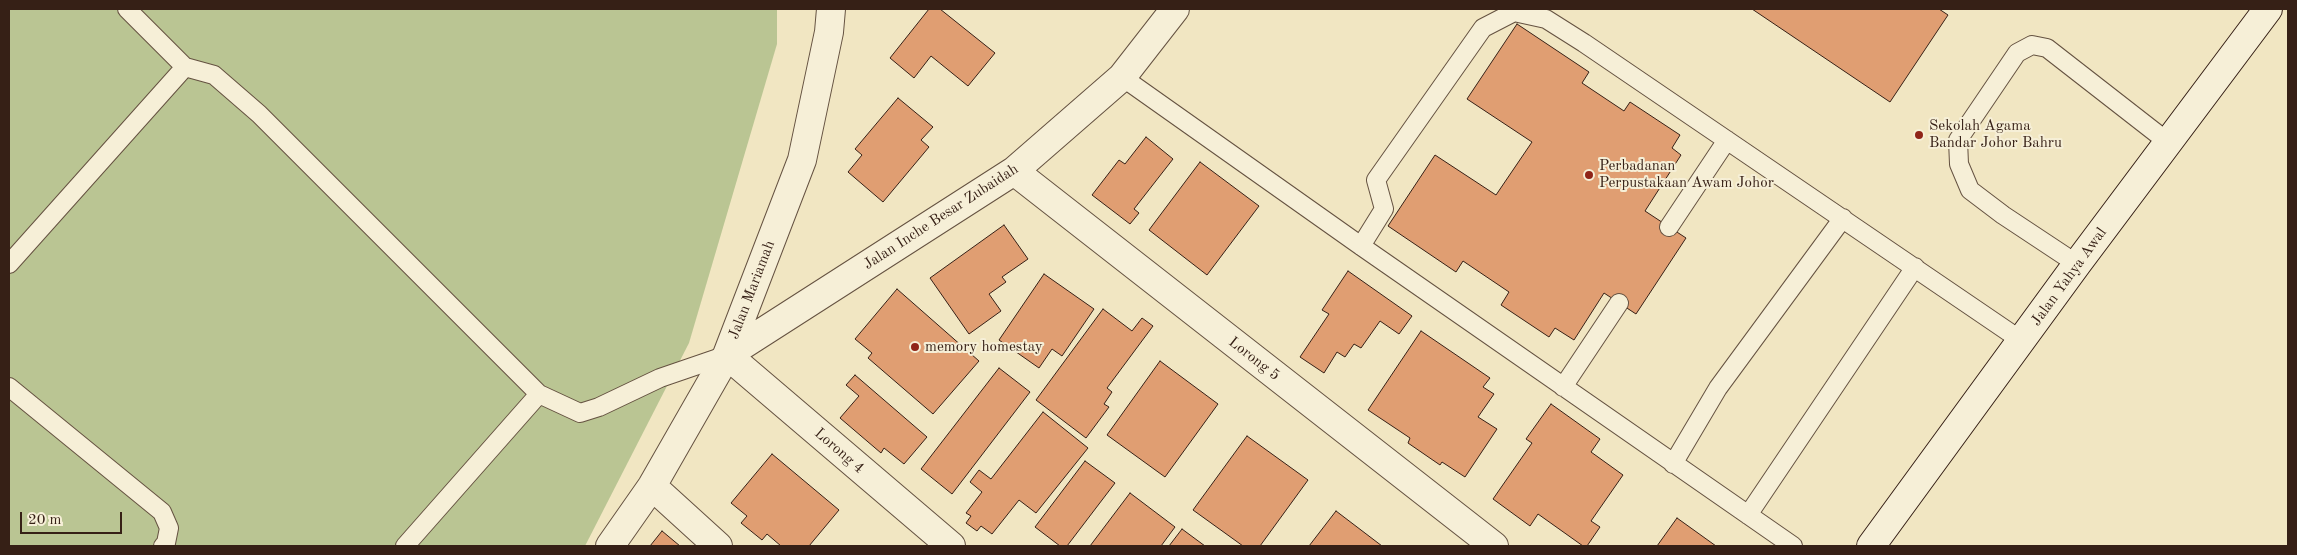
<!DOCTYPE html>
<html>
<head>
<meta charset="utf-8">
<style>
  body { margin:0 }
  #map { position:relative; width:2297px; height:555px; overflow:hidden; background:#f1e6c2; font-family:"Old Standard TT",serif }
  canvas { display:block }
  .frame { position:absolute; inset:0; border:10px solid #362016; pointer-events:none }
  .scale { position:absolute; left:20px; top:512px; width:102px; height:22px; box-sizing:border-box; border:2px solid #362016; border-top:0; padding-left:6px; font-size:15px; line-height:18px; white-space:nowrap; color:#362016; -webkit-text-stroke:4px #f6efd7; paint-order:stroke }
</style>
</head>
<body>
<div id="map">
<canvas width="2297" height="555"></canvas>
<div class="frame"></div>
<div class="scale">20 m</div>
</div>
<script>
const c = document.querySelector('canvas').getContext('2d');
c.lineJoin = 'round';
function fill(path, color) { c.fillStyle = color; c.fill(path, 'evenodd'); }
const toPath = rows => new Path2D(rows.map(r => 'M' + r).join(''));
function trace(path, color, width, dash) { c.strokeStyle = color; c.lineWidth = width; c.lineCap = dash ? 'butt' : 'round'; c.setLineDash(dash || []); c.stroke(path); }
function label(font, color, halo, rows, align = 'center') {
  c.font = font + ' "Old Standard TT",serif'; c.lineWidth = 4; c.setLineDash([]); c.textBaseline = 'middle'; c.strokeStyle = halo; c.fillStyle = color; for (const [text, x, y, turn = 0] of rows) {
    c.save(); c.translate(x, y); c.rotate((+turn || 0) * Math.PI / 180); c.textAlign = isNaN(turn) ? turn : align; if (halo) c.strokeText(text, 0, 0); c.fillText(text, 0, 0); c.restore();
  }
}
const green = toPath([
  [9,9,777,9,777,44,689,343,585,546,9,546]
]);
const building = toPath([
  [929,9,940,9,995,53,968,86,931,56,914,78,890,58,929,9],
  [1752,9,1939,9,1948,15,1890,102,1752,9],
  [1517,24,1589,72,1582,83,1624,111,1630,102,1680,135,1672,148,1681,155,1645,211,1686,238,1636,314,1604,293,1574,340,1555,328,1549,337,1501,305,1509,292,1463,261,1456,272,1388,226,1435,155,1496,195,1532,142,1467,99,1517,24],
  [898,98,933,127,921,140,929,147,883,202,848,172,862,155,855,149,898,98],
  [1146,137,1173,159,1134,209,1139,213,1130,224,1092,195,1119,160,1125,164,1146,137],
  [1200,162,1259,206,1207,275,1149,230,1200,162],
  [1004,225,1028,259,1002,277,1006,282,989,294,1001,311,969,334,930,278,1004,225],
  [1348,271,1412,316,1399,334,1380,321,1361,348,1354,344,1345,357,1337,352,1324,373,1300,357,1329,314,1322,310,1348,271],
  [1044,274,1094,309,1062,356,1052,349,1039,368,999,340,1044,274],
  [897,289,979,361,933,414,868,358,872,353,855,339,897,289],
  [1103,309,1132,331,1142,318,1153,326,1107,388,1112,392,1104,404,1109,407,1086,438,1036,400,1103,309],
  [1421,331,1490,378,1483,387,1494,394,1478,417,1497,429,1465,477,1442,462,1440,465,1408,443,1410,438,1368,410,1421,331],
  [1160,361,1218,404,1165,477,1107,435,1160,361],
  [999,368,1030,392,952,494,921,469,999,368],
  [855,375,927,437,904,464,884,448,881,453,840,418,859,396,846,385,855,375],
  [1551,404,1600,439,1591,452,1623,475,1591,521,1600,527,1587,546,1583,546,1538,514,1530,526,1493,499,1532,443,1526,439,1551,404],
  [1043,412,1088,448,1036,513,1019,500,992,534,981,526,977,531,966,523,971,516,966,513,982,492,970,482,979,470,991,479,1043,412],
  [1247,436,1308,480,1260,546,1243,546,1193,510,1247,436],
  [772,454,839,510,809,546,781,546,767,534,762,540,741,523,747,516,731,503,772,454],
  [1085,461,1115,483,1067,546,1060,546,1035,527,1085,461],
  [1130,493,1175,527,1161,546,1090,546,1130,493],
  [1336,511,1382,546,1309,546,1336,511],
  [1677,518,1716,546,1657,546,1677,518],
  [1182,529,1205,546,1169,546,1182,529],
  [662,531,680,546,650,546,662,531]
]);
const lane = toPath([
  [127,9,185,67],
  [1122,77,1361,246,1793,546],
  [1669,227,1727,140],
  [1361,246,1384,209,1376,180,1483,28,1514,12,1546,19,1584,43,2022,341],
  [9,264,185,67,214,75,259,114,539,394,580,413,599,407,660,378,727,355],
  [2077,264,2003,215,1970,190,1959,164,1958,140,2017,53,2032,45,2047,48,2169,143],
  [9,387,162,512,169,528,166,543,163,546],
  [1563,387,1619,303],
  [1673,464,1718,388,1843,218],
  [1748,515,1915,267],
  [405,546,539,394]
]);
const street = toPath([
  [1014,171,1494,546],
  [727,355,1014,171,1122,77,1175,9],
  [727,355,951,546],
  [652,486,718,546],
  [610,546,652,486,727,355,802,160,829,32,831,9]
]);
const secondary = toPath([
  [1871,546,2077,264,2268,9]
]);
const markers = [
  [1919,135,5,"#8f2418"],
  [1589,175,5,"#8f2418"],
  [915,347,5,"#8f2418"]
];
const poiNames = [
  ["Sekolah Agama",1929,126],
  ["Bandar Johor Bahru",1929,143],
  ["Perbadanan",1599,166],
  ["Perpustakaan Awam Johor",1599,183],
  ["memory homestay",925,347]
];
const streetNames = [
  ["Jalan Inche Besar Zubaidah",941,217,-33],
  ["Jalan Yahya Awal",2069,277,-54],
  ["Jalan Mariamah",752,290,-69],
  ["Lorong 5",1254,359,38],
  ["Lorong 4",839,451,41]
];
fill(green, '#bac593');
fill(building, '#e09e72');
trace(building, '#362016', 1);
trace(lane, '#655241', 20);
trace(street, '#655241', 30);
trace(secondary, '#362016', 30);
trace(lane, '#f6efd7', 18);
trace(street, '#f6efd7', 28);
trace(secondary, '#f6efd7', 28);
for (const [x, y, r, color] of markers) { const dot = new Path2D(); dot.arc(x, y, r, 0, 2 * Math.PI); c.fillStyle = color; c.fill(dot); trace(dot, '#f6efd7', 2); }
label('15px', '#362016', '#f6efd7', poiNames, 'left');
label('15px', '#362016', '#f6efd7', streetNames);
</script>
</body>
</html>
